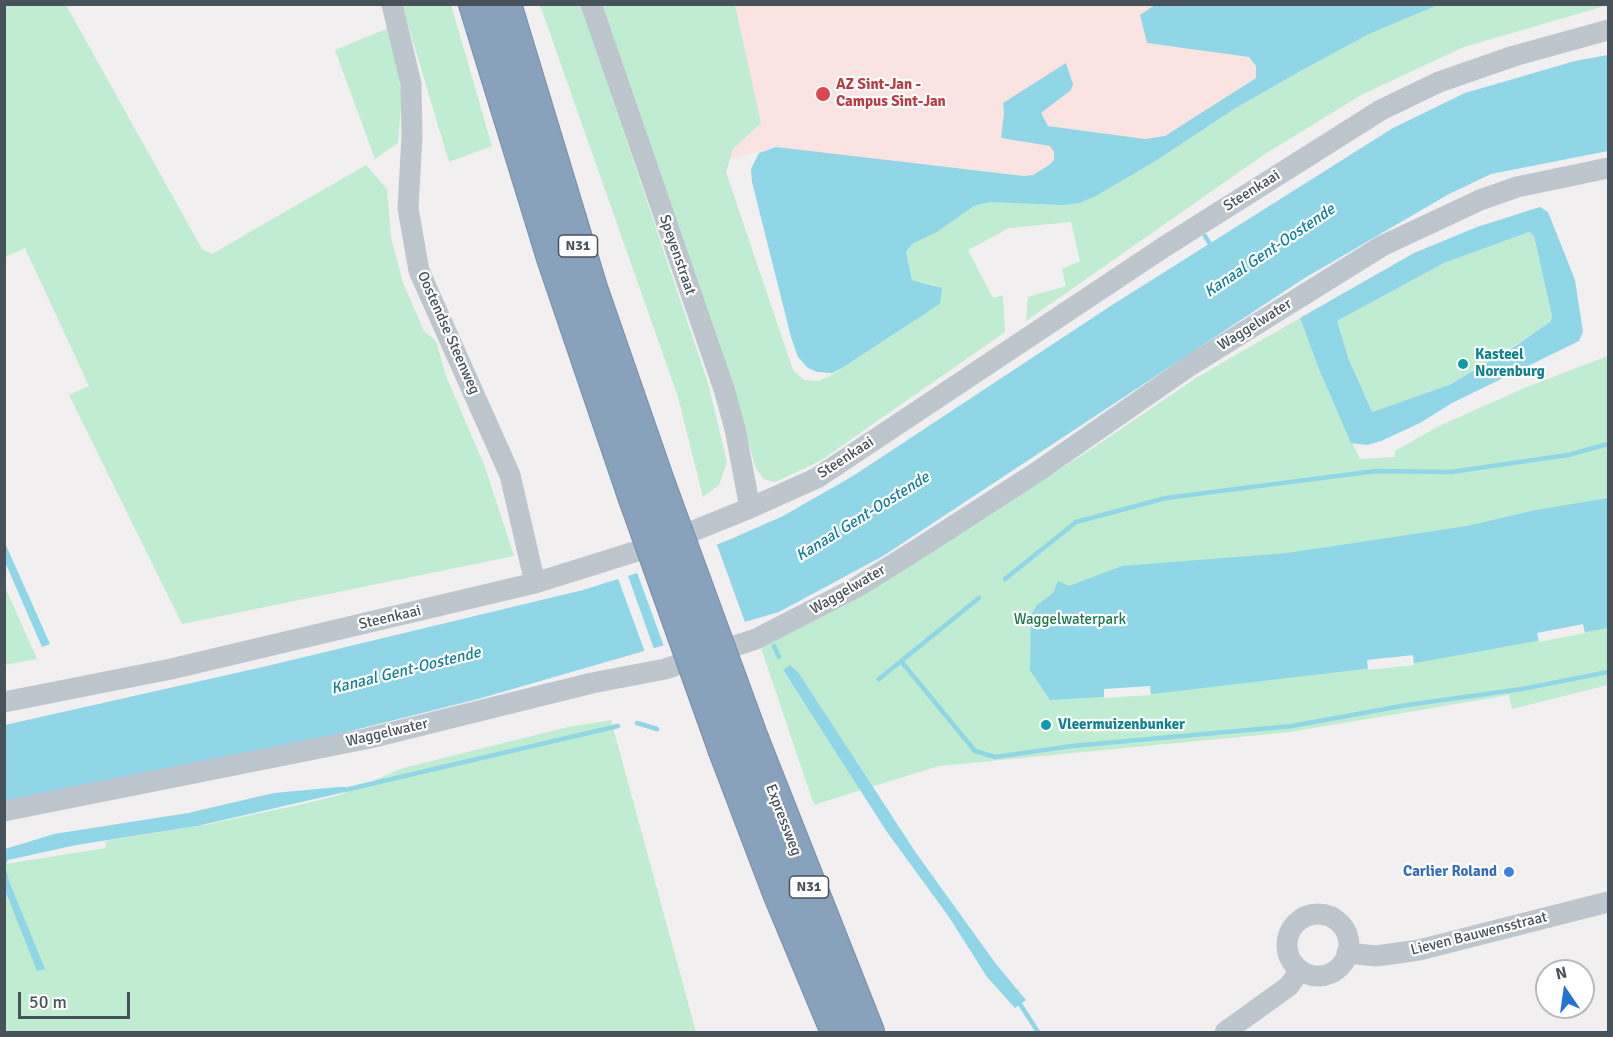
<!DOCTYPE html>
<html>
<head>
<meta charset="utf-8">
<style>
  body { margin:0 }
  #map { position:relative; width:1613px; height:1037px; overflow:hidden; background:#f1efef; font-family:Signika,sans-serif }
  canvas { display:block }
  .frame { position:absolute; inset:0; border:6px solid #48525b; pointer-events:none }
  .north { position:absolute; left:1535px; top:959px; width:60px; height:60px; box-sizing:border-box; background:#fff; border:2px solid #b6babd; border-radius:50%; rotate:347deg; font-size:16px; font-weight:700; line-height:24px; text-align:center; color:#48525b }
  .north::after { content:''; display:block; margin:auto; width:21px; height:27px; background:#2373d7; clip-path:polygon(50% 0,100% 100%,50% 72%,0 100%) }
  .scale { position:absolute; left:18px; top:992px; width:112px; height:27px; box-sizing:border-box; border:3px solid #48525b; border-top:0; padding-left:8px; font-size:18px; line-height:21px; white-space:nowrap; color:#48525b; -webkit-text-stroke:4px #fff; paint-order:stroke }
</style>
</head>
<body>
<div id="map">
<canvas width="1613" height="1037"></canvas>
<div class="frame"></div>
<div class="north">N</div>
<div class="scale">50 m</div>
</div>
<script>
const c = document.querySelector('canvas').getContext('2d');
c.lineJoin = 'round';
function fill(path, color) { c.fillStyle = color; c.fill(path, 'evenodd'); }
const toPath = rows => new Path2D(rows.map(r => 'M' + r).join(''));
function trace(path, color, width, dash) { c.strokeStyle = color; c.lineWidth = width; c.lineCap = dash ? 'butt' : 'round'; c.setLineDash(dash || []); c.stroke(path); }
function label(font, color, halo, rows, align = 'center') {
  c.font = font + ' Signika,sans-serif'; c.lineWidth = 4.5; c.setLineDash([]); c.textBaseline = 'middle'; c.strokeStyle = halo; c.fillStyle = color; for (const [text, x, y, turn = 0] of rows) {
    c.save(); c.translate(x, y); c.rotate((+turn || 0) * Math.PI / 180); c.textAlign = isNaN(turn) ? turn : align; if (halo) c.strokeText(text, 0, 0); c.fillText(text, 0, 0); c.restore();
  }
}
const medical = toPath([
  [596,5,1155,5,1140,15,1147,43,1249,57,1256,66,1256,78,1165,136,1145,139,1048,126,1040,113,1062,97,1072,78,1066,64,1003,103,1001,138,1051,146,1054,152,1054,160,1049,165,1033,175,1024,176,776,147,658,177]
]);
const green = toPath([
  [4,5,66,5,202,249,212,254,366,165,387,189,391,237,403,283,424,331,436,341,446,376,485,467,514,556,182,624,69,395,89,386,25,248,5,257],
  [402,5,451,5,492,146,449,162],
  [540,5,581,5,708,383,727,462,719,485,703,497,678,397],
  [596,5,735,5,761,123,733,149,726,172,793,370,804,380,818,381,830,376,940,304,935,285,912,280,906,252,912,244,937,232,974,206,990,202,1096,196,1154,162,1234,109,1306,68,1369,34,1438,5,1608,5,1464,47,1363,94,1265,154,1026,321,1028,297,1066,286,1062,269,1080,261,1071,222,1009,228,968,250,993,298,1003,295,1005,332,820,461,775,482,764,479,756,469,732,387],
  [391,27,402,95,398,143,375,159,335,50],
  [1529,232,1534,236,1552,316,1551,321,1486,365,1444,387,1371,412,1349,360,1337,321,1444,263],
  [1300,318,1331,398,1360,459,1395,457,1395,451,1437,427,1529,386,1608,356,1608,685,1512,709,1509,695,1290,732,939,766,871,787,798,672,790,665,783,671,861,790,814,805,760,645,927,553,1090,450,1196,378],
  [5,587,37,659,5,665],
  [611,720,696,1032,5,1032,5,864,106,848,105,841,204,825,303,804,340,795,403,768,568,727]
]);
const water = toPath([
  [1155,5,1438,5,1369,34,1306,68,1234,109,1154,162,1096,196,1079,203,1063,205,990,202,974,206,937,232,912,244,906,252,912,280,942,288,940,304,842,368,832,373,817,372,808,368,798,357,791,337,752,182,751,169,759,153,776,147,1024,176,1033,175,1049,165,1054,160,1054,152,1050,146,1001,138,1004,112,1003,103,1066,63,1073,84,1071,90,1041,113,1048,126,1145,139,1165,136,1256,78,1256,66,1249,57,1147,43,1140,15],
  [1608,55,1608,151,1491,174,1449,194,1303,279,883,556,779,612,478,699,287,747,5,802,5,725,267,666,583,590,672,562,731,539,783,516,853,476,1109,307,1393,128,1465,93,1575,61],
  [1540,207,1548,212,1575,280,1583,332,1579,341,1452,403,1420,423,1381,441,1367,445,1351,443,1321,374,1300,318,1414,253,1477,227],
  [1529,232,1534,236,1552,316,1551,321,1511,349,1449,385,1372,412,1349,360,1337,321,1444,263],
  [1608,498,1608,628,1415,663,1152,694,1050,700,1030,670,1031,615,1037,605,1053,593,1058,581,1069,586,1122,566,1287,553,1467,526,1536,510],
  [5,543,50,644,42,647,5,562],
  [790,665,798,672,916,853,996,964,1026,1000,1015,1008,987,977,949,917,887,832,783,670],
  [339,787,345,787,345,792,197,826,76,845,8,860,5,865,5,849,54,834,188,813,274,793],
  [5,865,9,881,45,969,37,971,5,890]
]);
const pier = toPath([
  [716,542,746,625,665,649,636,570],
  [627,573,655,652,646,655,617,576],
  [1583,624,1585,633,1539,642,1537,633],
  [1413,655,1414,665,1368,670,1367,660],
  [1150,686,1151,695,1104,698,1104,689]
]);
const stream = toPath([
  [1205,236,1212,247],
  [1005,579,1076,522,1166,498,1376,471,1451,472,1568,455,1608,444],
  [774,646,779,657],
  [901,661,975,751,995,757,1072,746,1292,726,1407,705,1522,689,1608,672],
  [879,679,979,598],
  [637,723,657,729],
  [345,790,618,726],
  [1020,1004,1038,1032]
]);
const minor = toPath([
  [392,4,411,84,412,136,408,208,419,271,510,475,535,583],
  [591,4,724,389,735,429,750,508],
  [4,702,171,669,535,583,666,542,750,508,817,478,1164,247,1381,110,1439,82,1514,56,1608,30],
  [4,811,370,738,592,683,665,669,756,639,857,587,921,547,1037,472,1191,365,1382,246,1480,200,1517,187,1608,168],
  '1287 945a31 31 0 1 1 62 0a31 31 0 1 1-62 0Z',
  [1347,953,1376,956,1419,950,1608,902],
  [1225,1032,1289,986,1300,970]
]);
const highway = toPath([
  [475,4,553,258,633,493],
  [505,4,591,288,659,484],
  [753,741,868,1032],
  [725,751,779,893,837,1032]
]);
const highwayBridge = toPath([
  [659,484,753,741],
  [633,493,725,751]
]);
const markers = [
  [823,94,8,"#e0444e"],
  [1463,364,6,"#0f9aa8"],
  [1046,725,6,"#0f9aa8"],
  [1509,872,6,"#3f7fe0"]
];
const shields = [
  [578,246,39],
  [809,887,39]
];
const shieldNames = [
  ["N31",578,246],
  ["N31",809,887]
];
const healthNames = [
  ["AZ Sint-Jan -",836,85],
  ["Campus Sint-Jan",836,102]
];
const streetNames = [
  ["Steenkaai",1252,191,-32],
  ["Speyenstraat",677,255,71],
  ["Waggelwater",1255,325,-32],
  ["Oostendse Steenweg",448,333,66],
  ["Steenkaai",846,458,-33],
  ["Waggelwater",848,590,-30],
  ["Steenkaai",390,618,-13],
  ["Waggelwater",387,733,-13],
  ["Expressweg",783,820,69],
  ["Lieven Bauwensstraat",1479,934,-14]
];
const cultureNames = [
  ["Kasteel",1475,355],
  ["Norenburg",1475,372],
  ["Vleermuizenbunker",1058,725]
];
const parkNames = [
  ["Waggelwaterpark",1070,620]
];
const shopNames = [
  ["Carlier Roland",1497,872]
];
const waterNames = [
  ["Kanaal Gent-Oostende",1270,251,-34],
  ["Kanaal Gent-Oostende",863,517,-32],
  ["Kanaal Gent-Oostende",406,671,-14]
];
fill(medical, '#fae3e1');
fill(green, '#c0edd1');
fill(water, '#8fd6e7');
fill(pier, '#f1efef');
trace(stream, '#8fd6e7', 4.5);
trace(highway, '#758da7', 34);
trace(minor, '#bec6cd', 21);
trace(highway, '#89a2bb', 32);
trace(highwayBridge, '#758da7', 34, []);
trace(highwayBridge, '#89a2bb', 32);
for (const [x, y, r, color] of markers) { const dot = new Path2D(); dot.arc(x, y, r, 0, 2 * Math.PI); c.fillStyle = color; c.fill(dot); trace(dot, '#fff', 2); }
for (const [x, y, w] of shields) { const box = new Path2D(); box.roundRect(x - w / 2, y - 11, w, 22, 4.5); c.fillStyle = '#fff'; c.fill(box); trace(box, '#48525b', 1.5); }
label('bold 14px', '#48525b', null, shieldNames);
label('bold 15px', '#be3a42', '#fff', healthNames, 'left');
label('15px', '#48525b', '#fff', streetNames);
label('bold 15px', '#0d838f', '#fff', cultureNames, 'left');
label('15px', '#1c794a', '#fff', parkNames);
label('bold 15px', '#366cbe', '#fff', shopNames, 'right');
label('italic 16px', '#14809b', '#fff', waterNames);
</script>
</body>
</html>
